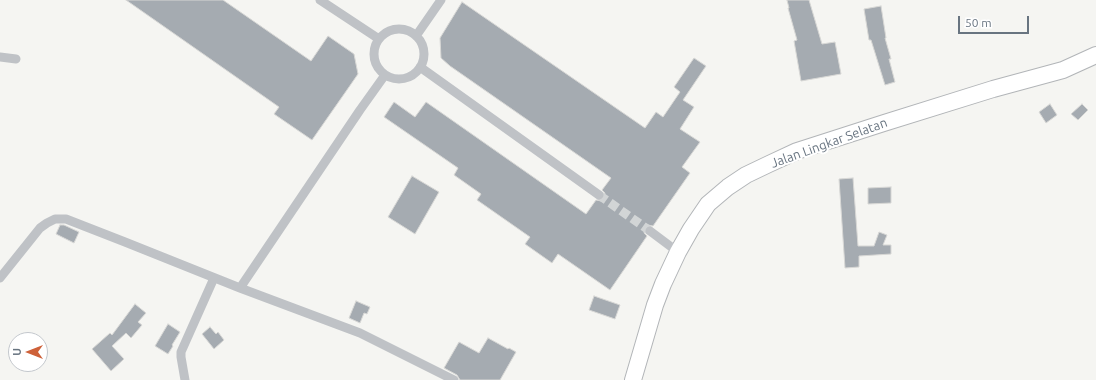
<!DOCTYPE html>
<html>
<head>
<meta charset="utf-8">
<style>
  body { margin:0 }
  #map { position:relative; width:1096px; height:380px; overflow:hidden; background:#f5f5f2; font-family:Ubuntu,sans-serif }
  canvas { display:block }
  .north { position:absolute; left:8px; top:332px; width:40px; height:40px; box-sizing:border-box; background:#fff; border:1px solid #c3c7cc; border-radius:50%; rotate:270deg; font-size:11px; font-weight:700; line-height:16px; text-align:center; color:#687480 }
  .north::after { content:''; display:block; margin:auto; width:14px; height:18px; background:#ce6139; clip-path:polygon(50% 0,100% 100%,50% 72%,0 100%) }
  .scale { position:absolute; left:958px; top:16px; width:71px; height:18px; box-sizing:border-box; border:2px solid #687480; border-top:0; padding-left:5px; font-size:12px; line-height:14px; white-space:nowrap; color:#687480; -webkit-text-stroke:3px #fff; paint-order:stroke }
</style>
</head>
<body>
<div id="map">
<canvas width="1096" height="380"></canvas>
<div class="north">U</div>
<div class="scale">50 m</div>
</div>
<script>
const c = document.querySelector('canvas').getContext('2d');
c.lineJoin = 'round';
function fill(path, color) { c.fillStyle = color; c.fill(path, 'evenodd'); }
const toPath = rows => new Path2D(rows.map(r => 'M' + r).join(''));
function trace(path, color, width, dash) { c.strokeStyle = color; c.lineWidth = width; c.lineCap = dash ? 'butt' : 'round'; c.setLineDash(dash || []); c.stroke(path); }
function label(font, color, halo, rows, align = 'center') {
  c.font = font + ' Ubuntu,sans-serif'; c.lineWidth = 4; c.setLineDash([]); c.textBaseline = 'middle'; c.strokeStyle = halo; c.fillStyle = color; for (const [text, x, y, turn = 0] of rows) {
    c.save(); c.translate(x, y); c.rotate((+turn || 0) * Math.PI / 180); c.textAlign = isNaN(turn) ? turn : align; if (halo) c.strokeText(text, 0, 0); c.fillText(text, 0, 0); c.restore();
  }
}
const building = toPath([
  [126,0,223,0,311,61,328,36,354,54,358,74,349,87,312,140,274,114,279,107,126,0],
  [787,0,809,0,822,44,835,42,841,74,801,81,794,41,797,40,788,8,789,8,787,0],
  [462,2,645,128,656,112,663,117,680,92,674,87,694,58,706,66,683,100,694,107,680,129,700,142,682,167,690,173,653,226,648,225,645,228,644,233,647,236,610,290,558,254,552,263,525,244,530,237,477,200,481,194,454,175,458,168,384,117,394,102,415,117,426,102,586,214,596,200,601,201,604,198,605,193,602,190,611,178,450,66,441,58,440,38,462,2],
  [881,6,886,38,885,38,891,59,889,59,895,82,885,85,871,40,869,40,864,9,881,6],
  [1050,104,1057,115,1046,123,1039,112,1050,104],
  [1082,104,1088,110,1078,120,1071,114,1082,104],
  [412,176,439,192,415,234,388,217,412,176],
  [853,178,858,246,874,246,879,232,887,235,883,245,891,245,891,254,859,256,859,267,845,268,839,179,853,178],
  [891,187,891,203,868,204,868,188,891,187],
  [60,225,64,225,79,232,74,243,56,234,60,225],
  [594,296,620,305,615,319,589,310,594,296],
  [356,301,370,307,367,314,364,313,360,323,349,318,356,301],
  [135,304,146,313,138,322,142,325,131,338,126,333,112,346,124,359,111,371,92,349,110,333,112,335,135,304],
  [168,324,180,332,172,345,173,346,168,354,155,346,168,324],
  [210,327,216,334,218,332,224,340,214,349,202,334,210,327],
  [488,338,508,349,509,348,516,352,500,380,460,380,457,375,444,368,459,342,479,353,488,338]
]);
const streetTunnel = toPath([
  [599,195,650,231]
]);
const street = toPath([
  [320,0,379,39],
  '374 54a25 25 0 1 1 50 0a25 25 0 1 1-50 0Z',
  [416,36,441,0],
  [0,57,16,59],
  [420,67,599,195],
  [650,231,678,252],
  [0,278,40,228,47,223,55,219,66,219,125,242,240,288,360,333,454,380],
  [240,288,360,110,385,75],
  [185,380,181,357,181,352,214,278]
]);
const highway = toPath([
  [633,380,655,305,663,284,678,252,691,229,708,204,728,187,746,175,769,164,797,151,884,123,993,89,1063,70,1096,55]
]);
const streetNames = [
  ["Jalan Lingkar Selatan",829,143,-20]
];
fill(building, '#a5abb1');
trace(building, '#d7d7d5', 1);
trace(streetTunnel, '#d2d5d6', 9, [9, 4.5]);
trace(highway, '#b2b5b8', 18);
trace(street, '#bfc2c6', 9);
trace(highway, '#fff', 16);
label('13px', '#687480', '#fff', streetNames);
</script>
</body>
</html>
